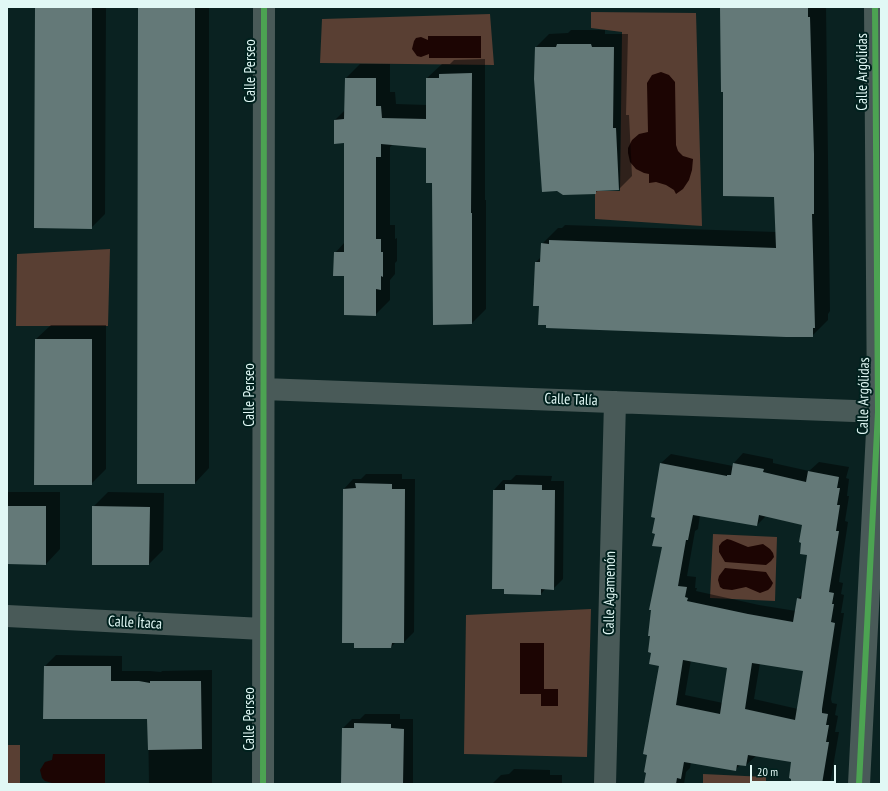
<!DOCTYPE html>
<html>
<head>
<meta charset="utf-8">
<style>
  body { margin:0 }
  #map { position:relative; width:888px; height:791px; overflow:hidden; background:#0a2221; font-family:"PT Sans Narrow",sans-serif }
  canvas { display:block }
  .frame { position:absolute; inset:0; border:8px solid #e1f8f5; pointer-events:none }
  .scale { position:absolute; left:750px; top:765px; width:86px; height:18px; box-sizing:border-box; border:2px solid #e1f8f5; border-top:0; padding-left:5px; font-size:12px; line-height:14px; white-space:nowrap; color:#e1f8f5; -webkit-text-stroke:3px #01211e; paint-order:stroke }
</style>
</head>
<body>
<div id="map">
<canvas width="888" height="791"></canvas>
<div class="frame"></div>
<div class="scale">20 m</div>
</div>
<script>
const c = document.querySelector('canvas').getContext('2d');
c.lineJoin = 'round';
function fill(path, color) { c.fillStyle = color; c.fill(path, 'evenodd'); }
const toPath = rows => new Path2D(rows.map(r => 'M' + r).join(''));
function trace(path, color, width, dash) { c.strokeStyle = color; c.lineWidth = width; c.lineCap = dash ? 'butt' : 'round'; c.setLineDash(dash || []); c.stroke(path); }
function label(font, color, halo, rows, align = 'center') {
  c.font = font + ' "PT Sans Narrow",sans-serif'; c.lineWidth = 4; c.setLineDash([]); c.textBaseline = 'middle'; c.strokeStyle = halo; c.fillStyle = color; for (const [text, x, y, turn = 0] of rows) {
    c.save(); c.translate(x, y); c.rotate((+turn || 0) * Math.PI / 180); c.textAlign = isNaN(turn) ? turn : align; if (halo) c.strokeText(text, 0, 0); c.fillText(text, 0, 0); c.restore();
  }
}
const green = toPath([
  [591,12,696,13,702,226,595,219,595,191,620,191,622,32,591,28],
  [490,14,494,65,320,63,322,19],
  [110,249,108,326,16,326,17,254],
  [713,534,777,537,775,601,710,598],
  [591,609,587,757,464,754,466,615],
  [7,745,20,745,20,784,7,784],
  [703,774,766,777,766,784,703,784]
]);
const water = toPath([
  [428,36,481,36,481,58,429,58,429,54,421,57,417,56,412,49,414,41,416,38,421,37,428,40],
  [661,72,669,75,675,82,676,145,678,151,683,156,693,159,692,170,689,180,683,189,676,194,674,190,666,185,656,182,649,183,649,174,644,173,636,169,630,162,628,153,628,148,632,140,639,134,648,132,647,83,652,75],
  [727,539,731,540,748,547,763,544,770,549,773,553,774,557,771,561,766,565,725,562,719,552,719,546,722,542],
  [725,568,766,572,773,583,771,587,768,590,760,593,746,587,732,590,723,589,720,587,718,580,719,576],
  [520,643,544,643,544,689,558,689,558,706,541,706,541,694,520,694],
  [53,754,105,754,105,784,52,784,52,783,45,781,42,778,40,770,45,762,52,760]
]);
const shadow = toPath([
  [36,7,106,7,105,214,91,228],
  [139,7,209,7,209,468,195,483],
  [722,7,826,7,830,311,828,314,828,320,812,336,540,305,536,262,542,256,542,244,558,228,562,228,565,225,776,232,775,196,724,91],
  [571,30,605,30,605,34,628,34,626,115,629,115,632,176,618,190,599,190,595,193,536,47,549,34,568,33],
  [485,59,485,200,486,200,486,309,472,323,433,182,427,147,393,144,390,147,390,225,395,225,395,239,397,238,397,261,395,263,395,274,390,280,390,300,375,315,345,275,335,253,345,242,345,142,335,120,345,110,346,78,360,64,390,64,390,92,395,92,396,104,427,105,427,78,442,64,450,64,454,60],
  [51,325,106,325,106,469,91,484,36,339],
  [743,453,773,459,773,463,809,471,819,462,849,467,846,478,849,479,847,496,849,496,845,521,848,522,839,582,843,583,841,594,844,595,841,613,844,613,831,699,832,703,837,704,835,715,838,716,835,732,839,732,830,784,792,784,793,761,756,756,746,765,741,764,735,770,691,762,690,768,686,772,684,784,651,784,661,665,652,652,663,547,656,533,661,463,671,454,733,466,734,463],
  [700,515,757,525,766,516,803,525,808,554,802,594,798,599,796,611,759,605,696,591,697,588,695,588,696,577,687,576,695,531,698,529],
  [691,660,729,667,723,703,685,695],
  [760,663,804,670,798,709,754,699],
  [366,474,402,474,402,479,415,479,414,632,404,642,396,642,391,647,344,489,353,479,361,479],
  [516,475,552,476,551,481,564,481,563,579,553,589,546,588,541,594,505,593,494,490,503,480,511,480],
  [7,492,60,492,60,549,46,564,7,563],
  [108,492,164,493,163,550,149,564,93,507],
  [56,655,122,656,122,671,150,671,161,672,162,671,212,670,212,784,149,784,148,718,45,666],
  [365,714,400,714,400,719,413,719,413,784,342,784,343,728,352,719,360,719],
  [514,769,550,770,550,775,562,775,562,784,492,784,501,775,509,774]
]);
const building = toPath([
  [35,7,92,7,92,229,34,228],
  [138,7,195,7,195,484,137,484],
  [720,7,808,7,808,17,810,17,814,154,814,214,812,214,815,328,813,328,813,337,786,337,546,328,546,325,538,325,539,306,533,306,535,262,540,262,541,243,549,244,549,240,776,248,774,197,723,196,723,92,721,92],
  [557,44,591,44,592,47,614,47,613,128,616,128,619,190,596,191,596,194,563,195,557,191,542,192,534,79,535,47,556,47],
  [472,73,471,213,472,213,472,324,433,325,432,183,426,183,426,148,381,144,381,157,376,157,376,239,381,239,381,252,383,252,383,277,381,276,381,290,376,289,376,316,344,315,344,276,333,276,334,252,344,252,344,143,334,144,334,120,344,119,345,78,376,78,376,106,381,106,382,118,426,119,426,78,439,78,439,74],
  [35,339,92,339,92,485,34,485],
  [660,463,727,476,727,475,731,475,733,463,764,469,763,472,806,482,808,471,839,477,837,488,840,488,837,505,840,505,836,531,839,531,829,592,834,593,832,604,834,604,831,622,835,623,822,709,822,713,828,714,826,725,829,725,826,742,829,742,822,784,791,784,791,779,789,778,791,762,748,755,746,766,737,765,736,771,684,762,681,779,677,778,676,784,644,784,646,773,644,772,647,755,643,754,659,666,649,664,651,653,648,652,650,636,648,636,651,610,649,610,662,547,652,546,655,534,652,533,655,518,651,517],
  [693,515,757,526,759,515,802,525,799,542,801,543,800,554,807,555,801,599,797,598,793,622,748,614,687,601,688,598,685,597,687,587,678,586,686,540,688,540],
  [683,660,727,668,720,714,676,705],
  [752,663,803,671,795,720,745,709],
  [355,483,392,484,392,489,405,489,404,643,392,643,391,648,354,648,354,643,342,643,343,489,356,488],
  [505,484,542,485,542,490,555,490,554,590,541,589,541,595,504,594,504,589,492,589,493,490,505,490],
  [7,506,46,506,46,565,7,564],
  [92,506,150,507,149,565,92,565],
  [44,666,111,666,111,681,139,681,150,683,150,681,201,681,202,749,148,750,147,719,43,719],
  [354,723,391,724,391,728,404,729,403,784,341,784,342,728,354,728]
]);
const street = toPath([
  [263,389,881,412],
  [7,616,263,629],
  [263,784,264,7],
  [605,784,615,402],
  [859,784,878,412,875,7]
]);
const cycleway = toPath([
  [263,784,264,7],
  [859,784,878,412,875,7]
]);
const streetNames = [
  ["Calle Perseo",251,71,-90],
  ["Calle Argólidas",863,72,-90],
  ["Calle Perseo",250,395,-90],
  ["Calle Argólidas",864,396,-89],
  ["Calle Talía",571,400,2],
  ["Calle Agamenón",610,593,-89],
  ["Calle Ítaca",135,623,3],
  ["Calle Perseo",250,719,-90]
];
fill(green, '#593f33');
fill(water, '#1c0503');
fill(shadow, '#0007');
fill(building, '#647978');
trace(street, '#495a58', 22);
trace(cycleway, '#4ca352', 6);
label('15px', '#e1f8f5', '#01211e', streetNames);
</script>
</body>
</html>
